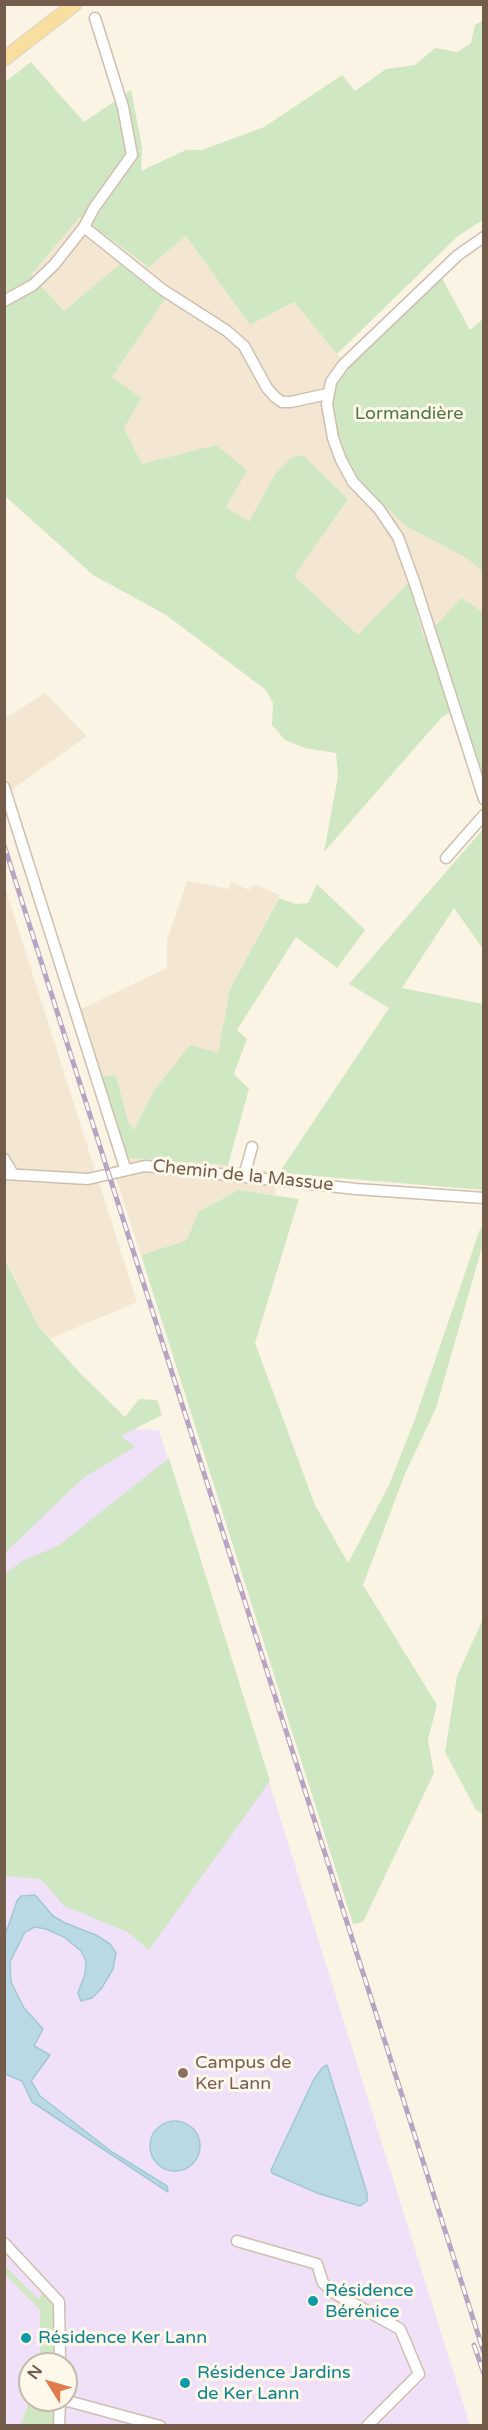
<!DOCTYPE html>
<html>
<head>
<meta charset="utf-8">
<style>
  body { margin:0 }
  #map { position:relative; width:488px; height:2430px; overflow:hidden; background:#fbf4e4; font-family:"Varela Round",sans-serif }
  canvas { display:block }
  .frame { position:absolute; inset:0; border:6px solid #735c4b; pointer-events:none }
  .north { position:absolute; left:18px; top:2352px; width:60px; height:60px; box-sizing:border-box; background:#fef8ea; border:2px solid #c6baaa; border-radius:50%; rotate:307deg; font-size:16px; font-weight:700; line-height:24px; text-align:center; color:#735c4b }
  .north::after { content:''; display:block; margin:auto; width:21px; height:27px; background:#e17b4d; clip-path:polygon(50% 0,100% 100%,50% 72%,0 100%) }
</style>
</head>
<body>
<div id="map">
<canvas width="488" height="2430"></canvas>
<div class="frame"></div>
<div class="north">N</div>
</div>
<script>
const c = document.querySelector('canvas').getContext('2d');
c.lineJoin = 'round';
function fill(path, color) { c.fillStyle = color; c.fill(path, 'evenodd'); }
const toPath = rows => new Path2D(rows.map(r => 'M' + r).join(''));
function trace(path, color, width, dash) { c.strokeStyle = color; c.lineWidth = width; c.lineCap = dash ? 'butt' : 'round'; c.setLineDash(dash || []); c.stroke(path); }
function label(font, color, halo, rows, align = 'center') {
  c.font = font + ' "Varela Round",sans-serif'; c.lineWidth = 6; c.setLineDash([]); c.textBaseline = 'middle'; c.strokeStyle = halo; c.fillStyle = color; for (const [text, x, y, turn = 0] of rows) {
    c.save(); c.translate(x, y); c.rotate((+turn || 0) * Math.PI / 180); c.textAlign = isNaN(turn) ? turn : align; if (halo) c.strokeText(text, 0, 0); c.fillText(text, 0, 0); c.restore();
  }
}
const residential = toPath([
  [80,217,149,267,186,236,250,325,294,302,337,354,355,370,483,568,483,617,424,639,409,582,359,636,293,576,348,499,302,455,292,457,275,474,250,523,226,507,142,464,124,428,112,377,165,299,120,265,64,311,31,275],
  [45,693,87,736,10,791,5,773,4,719],
  [187,881,229,889,231,882,249,890,253,884,280,895,230,989,218,1053,153,1092,134,1130,128,1121,116,1075,102,1076,81,1009,167,968,167,940],
  [4,884,137,1302,50,1339,38,1326,5,1258],
  [129,1158,209,1162,279,1173,275,1195,237,1190,198,1212,187,1240,141,1255,112,1166]
]);
const education = toPath([
  [4,1258,53,1355,124,1429,159,1430,470,2425,5,2425],
  [30,2364,66,2364,66,2400,30,2400]
]);
const green = toPath([
  [483,20,483,220,458,236,337,354,294,302,250,325,186,236,149,267,80,217,31,275,64,311,120,264,165,299,112,377,141,398,124,428,142,464,216,445,247,470,226,507,249,522,275,474,292,457,303,455,348,499,294,576,358,635,409,582,424,639,461,598,481,611,483,609,483,786,458,709,442,717,324,852,338,776,336,753,305,748,285,740,272,725,273,703,266,690,166,615,93,575,5,496,5,82,31,62,84,122,131,90,142,147,141,171,186,150,202,150,264,127,342,75,355,91,386,69,415,65,435,48,458,52,471,43,475,25],
  [442,278,470,330,483,319,483,571,465,557,406,526,361,484,352,474,340,448,332,401,337,384,347,368],
  [483,829,483,949,454,908,402,988,483,1004,483,1190,279,1173,389,1008,349,984],
  [317,884,365,930,337,968,296,937,237,1030,247,1039,234,1074,249,1089,228,1165,129,1158,117,1147,96,1077,116,1075,128,1121,134,1130,153,1092,190,1045,218,1053,230,989,279,898,296,904,308,903],
  [238,1190,299,1199,255,1343,315,1505,348,1563,389,1485,415,1419,480,1229,483,1228,483,1244,436,1408,405,1474,363,1585,437,1705,428,1740,434,1773,363,1922,353,1924,141,1255,187,1240,198,1212],
  [4,1258,38,1326,80,1373,125,1417,139,1399,157,1400,162,1415,121,1436,135,1447,83,1478,5,1553],
  [169,1458,270,1781,149,1950,126,1931,64,1906,41,1879,5,1876,4,1575,22,1561,58,1546],
  [483,1619,483,1814,476,1810,445,1752,457,1676],
  [6,2267,38,2299,44,2292,52,2301,55,2313,54,2364,40,2364,40,2310,5,2274],
  [28,2404,48,2405,54,2409,54,2425,21,2425]
]);
const water = toPath([
  [35,1895,53,1916,65,1923,96,1935,110,1944,116,1953,113,1969,101,1989,92,1998,81,2001,78,1993,85,1974,86,1961,81,1951,64,1937,46,1929,35,1927,25,1932,10,1962,11,1982,24,2008,43,2029,34,2046,50,2055,31,2081,40,2096,112,2152,167,2186,168,2192,32,2102,22,2081,5,2074,5,1935,17,1901,21,1896,35,1895],
  [327,2065,367,2193,367,2201,360,2206,317,2193,272,2173,271,2170,313,2081,322,2068,327,2065],
  '150 2146a25 25 0 1 1 50 0a25 25 0 1 1-50 0Z'
]);
const minor = toPath([
  [84,227,163,290,227,331,244,346,267,388,275,397,282,402,291,402,327,394],
  [484,237,458,255,343,365,331,382,327,404,333,438,341,460,353,482,379,509,398,537,415,584,484,799],
  [4,301,33,285,54,265,84,227,94,208,132,155,123,107,95,18],
  [4,787,125,1168],
  [446,858,484,815],
  [4,1159,13,1174],
  [4,1174,88,1179,145,1166,356,1189,484,1198],
  [244,1176,252,1147],
  [237,2241,317,2264,323,2283,336,2294,400,2329,419,2374,367,2426],
  [4,2243,59,2302,60,2364],
  [64,2400,160,2426],
  [59,2426,60,2400]
]);
const major = toPath([
  [4,59,75,4]
]);
const rail = toPath([
  [4,845,484,2353],
  [474,2345,484,2374]
]);
const markers = [
  [183,2073,6,"#8d6e63"],
  [313,2301,6,"#0f9aa8"],
  [26,2338,6,"#0f9aa8"],
  [185,2383,6,"#0f9aa8"]
];
const parkNames = [
  ["Lormandière",409,414]
];
const streetNames = [
  ["Chemin de la Massue",243,1176,6]
];
const educationNames = [
  ["Campus de",195,2063],
  ["Ker Lann",195,2084]
];
const cultureNames = [
  ["Résidence",325,2291],
  ["Bérénice",325,2312],
  ["Résidence Ker Lann",38,2338],
  ["Résidence Jardins",197,2373],
  ["de Ker Lann",197,2394]
];
fill(residential, '#f3e7d3');
fill(education, '#f1e1f8');
fill(green, '#cfe8c3');
fill(water, '#b9dae4');
trace(water, '#a0c9d5', 1.5);
trace(minor, '#cebfae', 13);
trace(major, '#dbd5d0', 16);
trace(minor, '#fff', 10);
trace(major, '#f8de9f', 14);
trace(rail, '#b8a3c4', 5);
trace(rail, '#fef8ea', 3, [9]);
for (const [x, y, r, color] of markers) { const dot = new Path2D(); dot.arc(x, y, r, 0, 2 * Math.PI); c.fillStyle = color; c.fill(dot); trace(dot, '#fef8ea', 2); }
label('18px', '#4e7843', '#fef8ea', parkNames);
label('18px', '#735c4b', '#fef8ea', streetNames);
label('18px', '#785e54', '#fef8ea', educationNames, 'left');
label('18px', '#0d838f', '#fef8ea', cultureNames, 'left');
</script>
</body>
</html>
